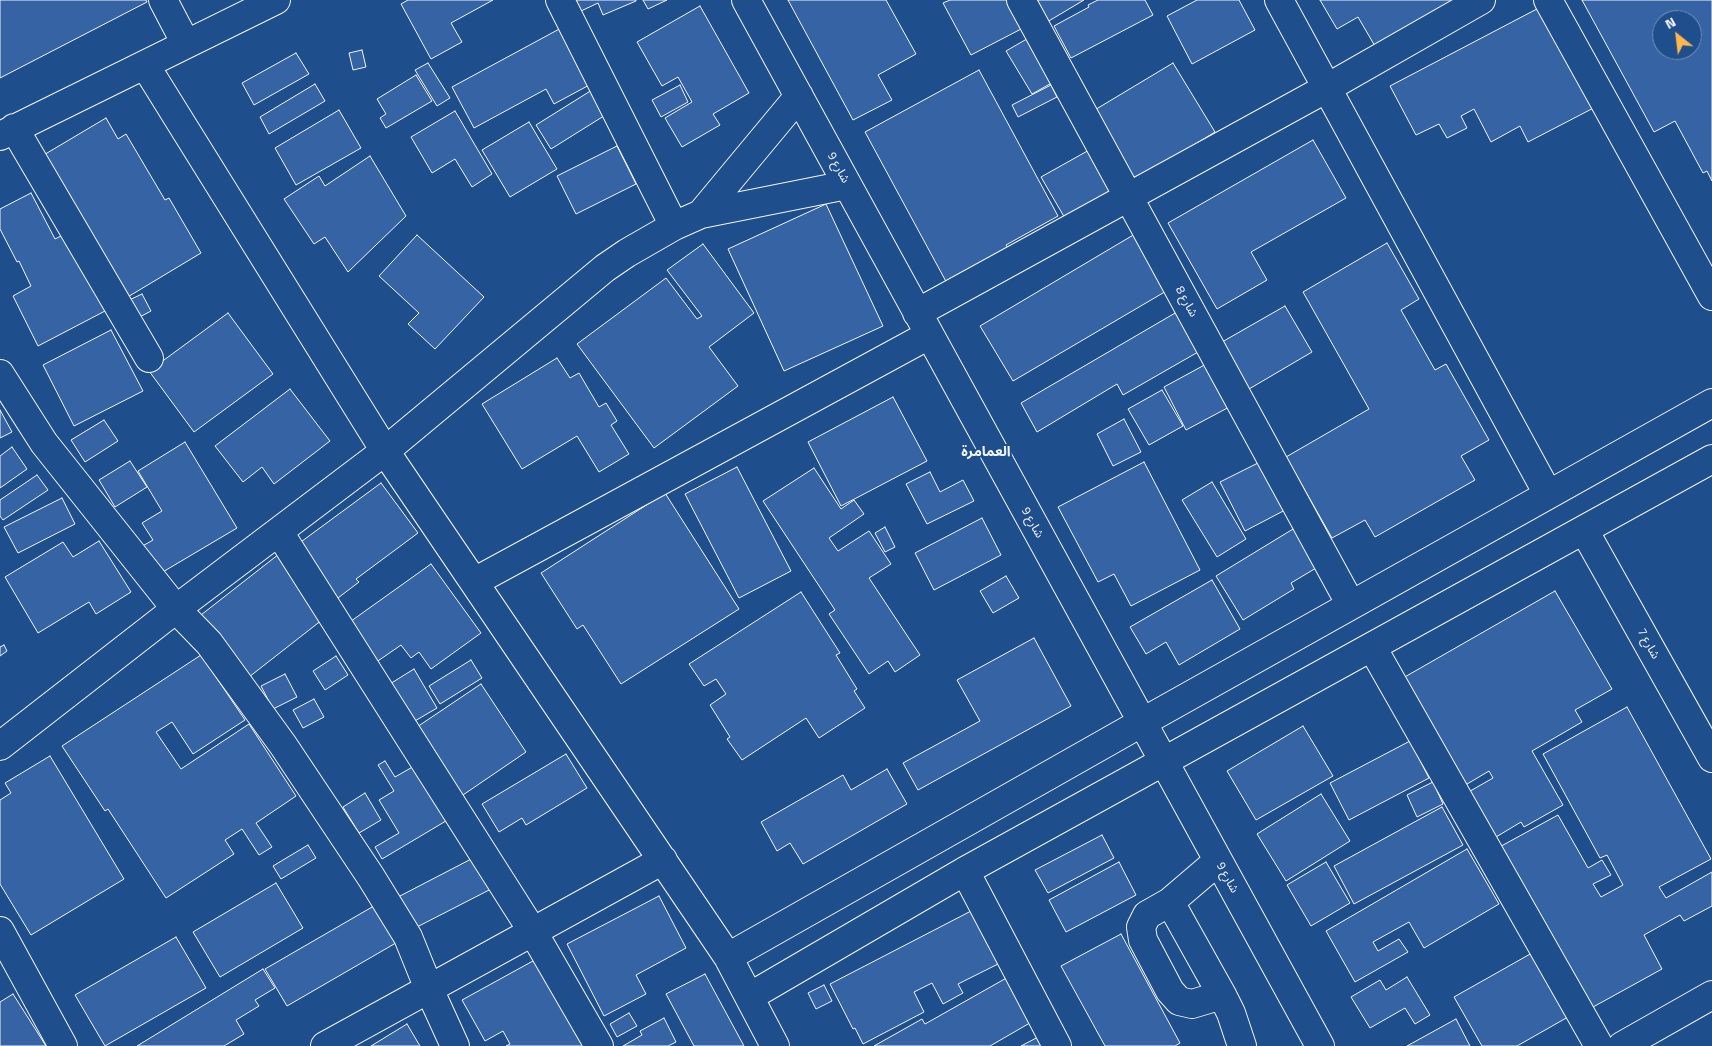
<!DOCTYPE html>
<html>
<head>
<meta charset="utf-8">
<style>
  body { margin:0 }
  #map { position:relative; width:1712px; height:1046px; overflow:hidden; background:#1f4e8c; font-family:"Titillium Web",sans-serif }
  canvas { display:block }
  .north { position:absolute; left:1652px; top:10px; width:50px; height:50px; box-sizing:border-box; background:#1f4e8c; border:1px solid #7391ba; border-radius:50%; rotate:331deg; font-size:14px; font-weight:700; line-height:20px; text-align:center; color:#f2f6ff }
  .north::after { content:''; display:block; margin:auto; width:18px; height:22px; background:#ffb74d; clip-path:polygon(50% 0,100% 100%,50% 72%,0 100%) }
</style>
</head>
<body>
<div id="map">
<canvas width="1712" height="1046"></canvas>
<div class="north">N</div>
</div>
<script>
const c = document.querySelector('canvas').getContext('2d');
c.lineJoin = 'round';
function fill(path, color) { c.fillStyle = color; c.fill(path, 'evenodd'); }
const toPath = rows => new Path2D(rows.map(r => 'M' + r).join(''));
function trace(path, color, width, dash) { c.strokeStyle = color; c.lineWidth = width; c.lineCap = dash ? 'butt' : 'round'; c.setLineDash(dash || []); c.stroke(path); }
function label(font, color, halo, rows, align = 'center') {
  c.font = font + ' "Titillium Web","Noto Sans Arabic",sans-serif'; c.lineWidth = 4; c.setLineDash([]); c.textBaseline = 'middle'; c.strokeStyle = halo; c.fillStyle = color; for (const [text, x, y, turn = 0] of rows) {
    c.save(); c.translate(x, y); c.rotate((+turn || 0) * Math.PI / 180); c.textAlign = isNaN(turn) ? turn : align; if (halo) c.strokeText(text, 0, 0); c.fillText(text, 0, 0); c.restore();
  }
}
const building = toPath([
  [0,0,146,0,147,2,0,78,0,0],
  [408,0,493,0,451,23,462,42,431,59,401,4,408,0],
  [576,0,636,0,636,1,603,15,598,3,581,11,576,0],
  [643,0,667,0,648,9,643,0],
  [788,0,886,0,916,54,878,75,892,100,853,120,788,0],
  [950,0,1008,0,1023,28,971,55,943,3,950,0],
  [1027,0,1084,0,1042,25,1027,0],
  [1098,0,1145,0,1153,15,1071,58,1054,26,1089,7,1088,5,1098,0],
  [1197,0,1239,0,1255,30,1192,64,1167,16,1197,0],
  [1320,0,1470,0,1379,53,1358,17,1337,29,1320,0],
  [1554,0,1607,101,1528,142,1520,126,1491,142,1474,109,1461,116,1467,128,1447,138,1439,124,1416,135,1390,86,1554,0],
  [1582,0,1712,0,1712,181,1707,171,1703,173,1675,121,1654,132,1582,0],
  [1662,20,1692,20,1692,50,1662,50,1662,20],
  [700,6,749,93,713,114,720,125,682,147,665,118,692,102,678,77,662,86,637,42,700,6],
  [563,27,593,83,554,104,546,89,474,128,452,87,563,27],
  [1032,36,1057,80,1032,94,1006,51,1032,36],
  [362,50,366,67,353,70,349,53,362,50],
  [296,53,309,74,254,105,242,83,296,53],
  [428,63,450,98,437,106,415,70,428,63],
  [1173,63,1215,132,1168,161,1134,190,1088,114,1173,63],
  [979,70,1058,216,1006,245,1011,253,949,287,865,132,979,70],
  [416,75,432,101,386,128,380,118,386,114,377,99,416,75],
  [315,84,325,101,269,134,260,117,315,84],
  [680,85,688,102,661,117,652,100,680,85],
  [1051,85,1057,97,1018,117,1012,105,1051,85],
  [592,90,607,114,551,149,536,125,592,90],
  [339,110,361,148,296,185,275,148,339,110],
  [455,111,492,174,472,187,455,159,432,173,411,137,455,111],
  [106,118,118,139,126,134,165,200,169,198,201,253,126,298,42,156,106,118],
  [529,122,557,169,510,197,482,150,529,122],
  [1313,140,1346,198,1251,252,1267,280,1217,309,1168,223,1313,140],
  [617,146,636,184,576,214,557,176,617,146],
  [1091,149,1115,191,1066,220,1041,177,1091,149],
  [370,156,406,216,348,272,325,237,314,244,284,199,319,176,325,186,370,156],
  [31,193,55,239,65,234,105,311,38,346,13,296,31,286,19,261,17,262,0,229,0,209,31,193],
  [826,204,883,326,784,371,728,249,826,204],
  [1135,234,1168,290,1013,381,980,326,1135,234],
  [417,235,484,297,435,349,408,324,419,313,379,276,417,235],
  [1387,243,1419,299,1401,310,1435,370,1446,364,1489,440,1461,456,1475,480,1375,537,1365,520,1332,538,1286,457,1369,409,1303,292,1387,243],
  [703,244,754,313,709,347,738,386,654,448,577,344,666,278,697,319,702,316,667,270,703,244],
  [142,294,151,311,134,320,125,302,142,294],
  [1285,306,1312,352,1249,389,1222,342,1285,306],
  [1182,309,1205,348,1123,395,1117,384,1037,432,1021,403,1182,309],
  [228,313,273,374,194,432,149,371,228,313],
  [111,330,143,391,74,426,43,365,111,330],
  [557,358,570,378,579,373,599,407,606,403,617,421,611,425,629,454,599,472,577,436,522,469,482,404,557,358],
  [1210,362,1233,405,1186,430,1164,387,1210,362],
  [290,389,330,441,274,484,262,467,243,482,215,446,290,389],
  [1162,390,1183,426,1149,445,1128,409,1162,390],
  [893,397,927,461,841,506,808,442,893,397],
  [0,410,12,432,0,438,0,410],
  [1124,419,1141,452,1113,466,1097,434,1124,419],
  [104,420,118,441,85,462,71,440,104,420],
  [185,442,237,528,156,576,139,548,153,540,142,523,162,511,138,471,185,442],
  [12,447,27,469,0,488,0,456,12,447],
  [130,461,147,487,115,507,99,480,130,461],
  [1262,461,1287,509,1245,531,1220,482,1262,461],
  [1144,462,1200,570,1131,606,1114,574,1098,582,1058,507,1144,462],
  [737,467,791,571,739,598,685,494,737,467],
  [814,468,841,509,854,500,864,514,829,538,838,551,869,531,891,564,869,578,920,655,895,672,888,661,869,674,829,614,835,610,763,501,814,468],
  [930,472,940,492,963,480,974,501,927,524,906,484,930,472],
  [37,475,48,490,3,520,0,516,0,500,37,475],
  [1212,482,1246,539,1217,557,1182,500,1212,482],
  [381,483,418,533,356,579,359,582,334,601,294,547,381,483],
  [665,493,739,609,621,684,583,625,577,629,541,573,665,493],
  [62,498,75,524,18,553,4,527,62,498],
  [982,518,1001,555,934,590,915,553,982,518],
  [1298,526,1321,565,1291,583,1294,589,1243,620,1216,576,1298,526],
  [885,527,895,547,885,552,875,533,885,527],
  [99,541,131,592,96,614,89,602,38,633,5,577,63,542,73,557,99,541],
  [279,554,327,616,249,677,201,615,279,554],
  [431,564,481,633,431,669,419,652,411,658,401,645,375,663,347,624,431,564],
  [1006,576,1019,598,993,613,980,591,1006,576],
  [1212,580,1240,629,1179,665,1166,642,1146,654,1130,627,1212,580],
  [1555,591,1612,689,1575,710,1582,722,1532,751,1563,805,1524,827,1521,822,1491,840,1465,794,1493,778,1489,771,1457,790,1396,682,1555,591],
  [801,592,840,653,836,655,857,689,854,691,865,708,819,738,806,718,742,760,727,739,730,737,710,705,726,694,716,679,704,686,689,664,801,592],
  [1034,638,1071,706,918,790,903,763,980,721,957,680,1034,638],
  [4,645,7,651,0,656,0,647,4,645],
  [201,655,245,720,193,754,172,722,156,732,181,769,249,724,296,796,256,823,272,847,259,855,242,829,225,840,234,854,166,898,108,809,105,811,62,746,201,655],
  [336,656,348,675,325,690,313,671,336,656],
  [471,660,482,678,440,704,429,686,471,660],
  [414,669,437,708,408,725,385,687,414,669],
  [285,674,297,697,273,709,261,686,285,674],
  [481,684,526,752,460,797,414,729,481,684],
  [314,699,324,717,303,728,293,710,314,699],
  [1627,707,1711,859,1659,887,1666,898,1712,872,1712,906,1684,921,1680,915,1644,935,1662,969,1584,1012,1494,850,1558,815,1588,868,1602,860,1611,875,1593,884,1601,897,1623,885,1607,855,1600,858,1543,754,1627,707],
  [1303,726,1333,776,1256,820,1227,771,1303,726],
  [1410,741,1429,778,1349,820,1330,783,1410,741],
  [566,754,587,788,526,825,522,818,499,832,482,804,566,754],
  [50,756,124,879,31,935,0,884,0,800,11,793,5,783,50,756],
  [385,761,395,777,423,761,456,815,382,859,375,847,399,833,379,800,394,791,378,765,385,761],
  [887,769,907,804,803,864,790,843,777,851,761,822,843,775,851,790,887,769],
  [1433,782,1443,804,1417,817,1407,795,1433,782],
  [365,793,381,820,359,833,343,807,365,793],
  [1321,794,1350,841,1286,881,1257,834,1321,794],
  [1442,807,1463,845,1354,904,1334,866,1442,807],
  [1102,835,1114,858,1048,893,1035,870,1102,835],
  [308,845,316,858,281,879,273,866,308,845],
  [1467,849,1499,904,1424,948,1409,922,1373,942,1378,951,1399,939,1408,952,1355,982,1326,931,1467,849],
  [477,856,493,888,415,928,398,897,477,856],
  [1119,862,1136,895,1066,932,1049,900,1119,862],
  [1326,862,1350,903,1311,926,1287,885,1326,862],
  [276,883,303,928,220,977,193,932,276,883],
  [659,896,686,948,636,975,646,994,604,1016,567,944,659,896],
  [379,903,401,940,287,1006,265,969,379,903],
  [973,910,1000,963,958,984,963,993,943,1004,932,983,914,992,924,1012,863,1044,855,1028,853,1029,830,984,973,910],
  [1121,934,1180,1043,1175,1046,1105,1046,1061,966,1121,934],
  [176,937,206,988,105,1046,75,995,176,937],
  [1532,953,1568,1017,1517,1046,1482,1046,1454,997,1532,953],
  [542,956,591,1046,506,1046,510,1044,503,1031,485,1041,462,1000,542,956],
  [263,969,275,988,255,1000,259,1006,236,1020,244,1034,224,1046,137,1046,263,969],
  [705,974,744,1046,694,1046,666,994,705,974],
  [1010,976,1035,1020,990,1046,874,1046,922,1019,925,1024,1010,976],
  [1407,977,1430,1015,1415,1024,1405,1008,1370,1028,1351,997,1380,980,1386,990,1407,977],
  [824,985,832,1001,816,1009,808,993,824,985],
  [13,994,46,1046,0,1046,0,1002,13,994],
  [629,1013,637,1026,617,1037,610,1024,629,1013],
  [664,1018,676,1042,668,1046,623,1046,642,1035,640,1031,664,1018],
  [1456,1019,1470,1046,1407,1046,1456,1019],
  [407,1024,420,1046,371,1046,407,1024],
  [1040,1036,1045,1046,1021,1046,1040,1036]
]);
const minor = toPath([
  [163,0,186,44],
  [560,0,674,226],
  [746,0,1320,1046],
  [1021,0,1351,605],
  [1279,0,1548,494],
  [1548,0,1712,296],
  [145,65,385,451,728,957,775,1046],
  [14,128,149,358],
  [0,136,276,0],
  [701,214,799,96],
  [917,313,1327,88,1481,0],
  [0,374,44,443,176,609,209,643,283,745,371,877,408,937,429,989,455,1046],
  [1584,530,1712,758],
  [279,532,533,932,599,1046],
  [474,582,929,335],
  [1372,647,1599,1046],
  [0,746,176,609,385,451,605,268,627,253,674,226,701,214,847,185],
  [1218,861,1170,902,1147,915,1141,927,1143,940,1170,991,1179,1001,1192,1004,1222,995],
  [965,871,1057,1046],
  [1170,902,1222,995,1231,1013,1242,1046],
  [0,931,63,1046],
  [728,957,1141,723,1712,403],
  [749,997,965,871,1712,459],
  [325,1046,663,860]
]);
const major = toPath([
  [1622,1046,1712,995]
]);
const streetNames = [
  ["شارع 9",838,168,61],
  ["شارع 8",1186,302,61],
  ["شارع 9",1032,523,61],
  ["شارع 7",1648,644,61],
  ["شارع 9",1227,878,61]
];
const neighbourhoodNames = [
  ["العمامرة",986,453]
];
fill(building, '#3563a3');
trace(building, '#f2f6ff', 1);
trace(minor, '#f2f6ff', 30);
trace(major, '#f2f6ff', 30);
trace(minor, '#1f4e8c', 28);
trace(major, '#1f4e8c', 28);
label('12px', '#f2f6ff', '#1f4e8c', streetNames);
label('bold 14px', '#f2f6ff', '#1f4e8c', neighbourhoodNames);
</script>
</body>
</html>
